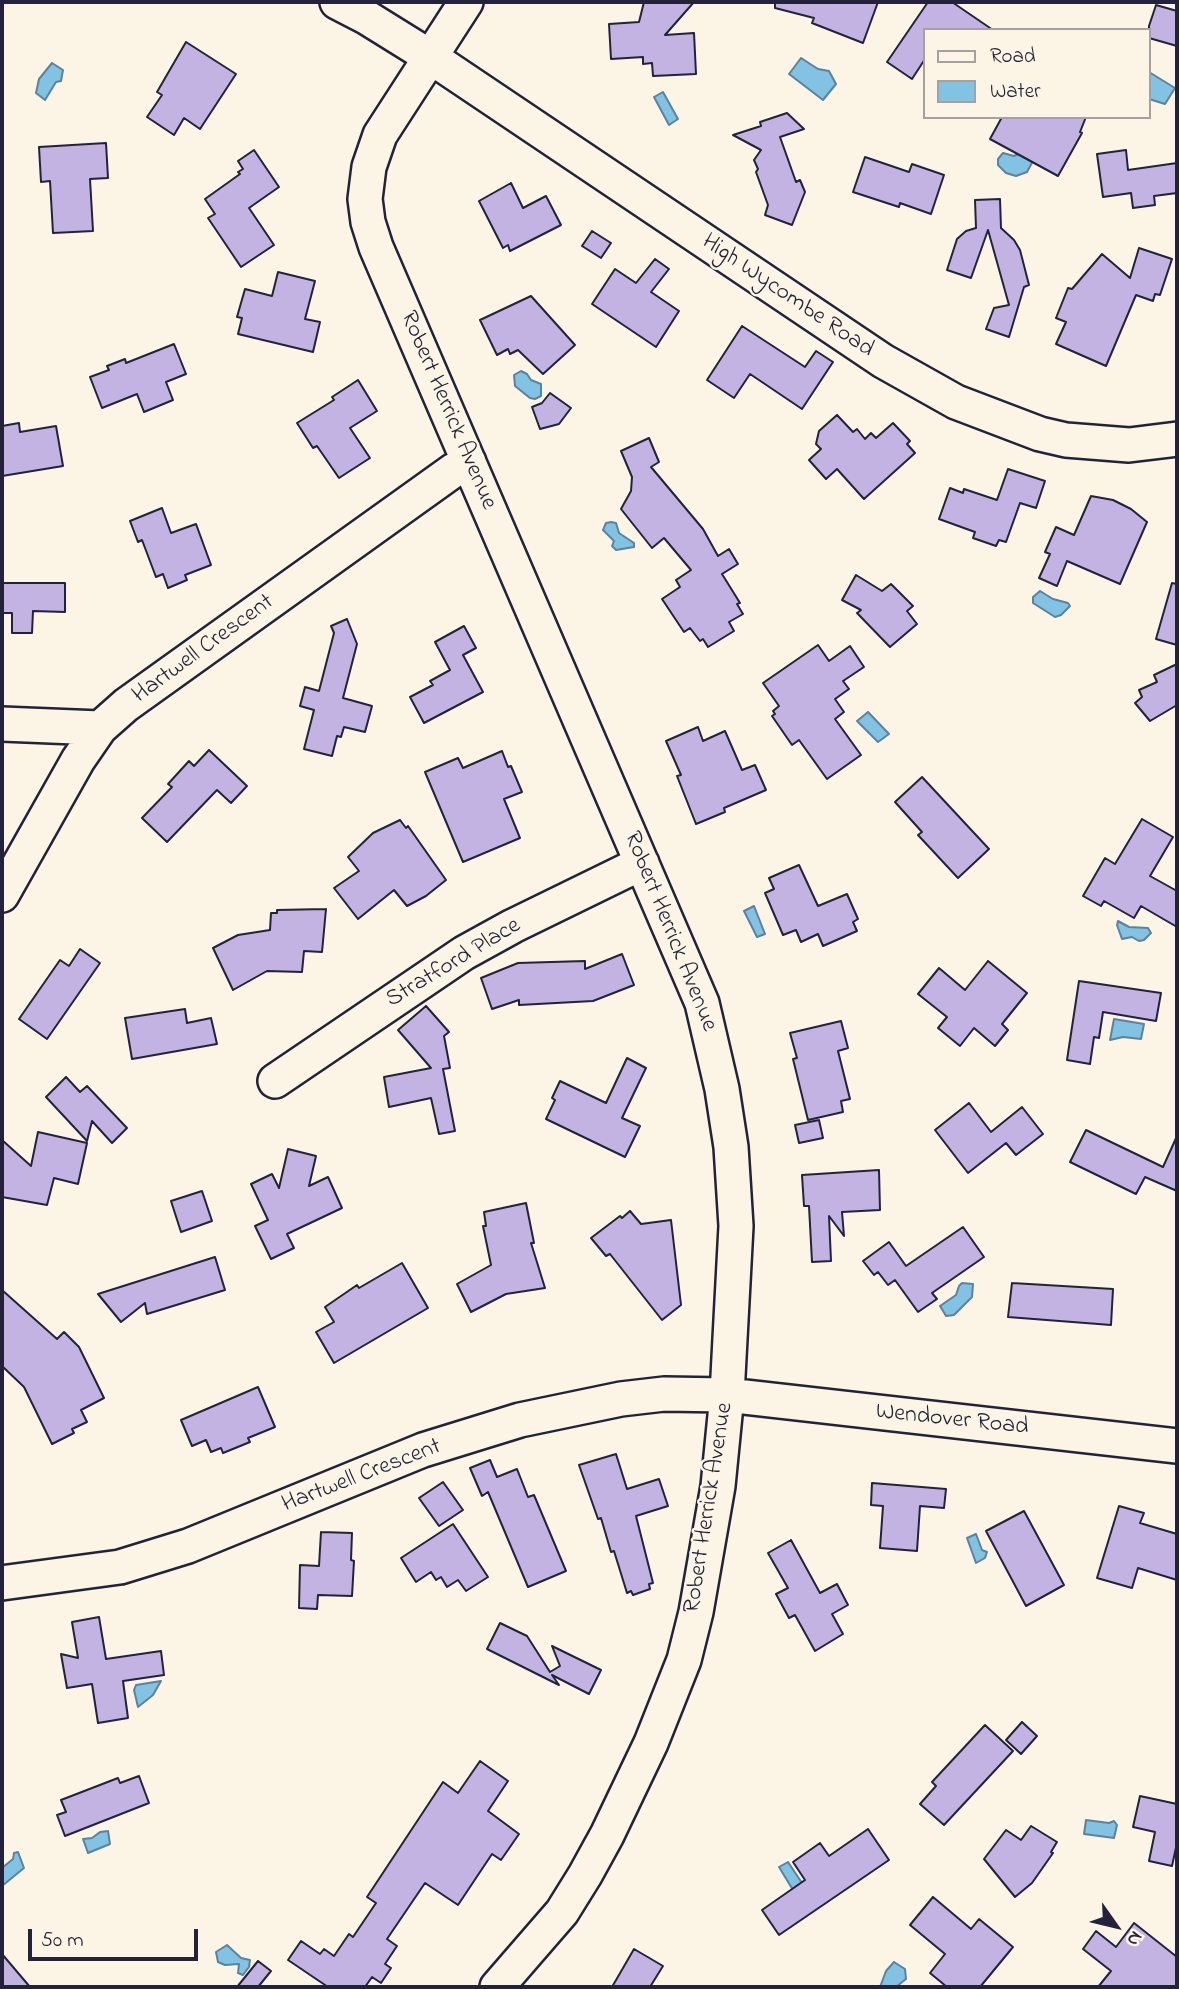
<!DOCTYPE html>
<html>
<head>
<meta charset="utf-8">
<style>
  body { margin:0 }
  #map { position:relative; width:1179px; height:1989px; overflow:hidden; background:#fcf5e5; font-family:"Indie Flower",sans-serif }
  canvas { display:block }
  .frame { position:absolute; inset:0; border:4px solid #22223b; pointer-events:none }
  .legend { position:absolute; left:923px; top:28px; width:228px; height:91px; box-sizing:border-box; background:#fcf5e5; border:2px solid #a5a1a1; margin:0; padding:9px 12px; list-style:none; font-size:21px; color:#22223b }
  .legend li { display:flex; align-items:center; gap:14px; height:35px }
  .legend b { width:35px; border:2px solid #a5a1a1 }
  .north { position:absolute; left:1081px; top:1891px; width:70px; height:70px; -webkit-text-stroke:5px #fcf5e5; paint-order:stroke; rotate:124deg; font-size:19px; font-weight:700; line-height:28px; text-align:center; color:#22223b }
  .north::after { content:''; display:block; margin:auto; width:24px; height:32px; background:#22223b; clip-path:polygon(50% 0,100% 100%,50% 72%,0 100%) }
  .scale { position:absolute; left:28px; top:1929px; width:170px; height:32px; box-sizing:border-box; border:4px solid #22223b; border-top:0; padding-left:9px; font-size:21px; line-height:24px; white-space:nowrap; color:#22223b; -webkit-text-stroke:5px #fcf5e5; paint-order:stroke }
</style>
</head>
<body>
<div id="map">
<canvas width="1179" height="1989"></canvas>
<div class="frame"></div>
<ul class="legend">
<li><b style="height:9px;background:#fcf5e5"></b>Road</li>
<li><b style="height:19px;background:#82c2e2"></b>Water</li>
</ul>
<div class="north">N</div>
<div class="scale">50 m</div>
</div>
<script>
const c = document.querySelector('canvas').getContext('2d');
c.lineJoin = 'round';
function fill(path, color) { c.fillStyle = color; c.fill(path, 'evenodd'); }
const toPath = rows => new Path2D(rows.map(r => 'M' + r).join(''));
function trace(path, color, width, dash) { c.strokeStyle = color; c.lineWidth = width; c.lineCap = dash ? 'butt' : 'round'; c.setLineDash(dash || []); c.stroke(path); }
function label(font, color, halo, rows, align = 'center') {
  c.font = font + ' "Indie Flower",sans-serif'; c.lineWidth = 5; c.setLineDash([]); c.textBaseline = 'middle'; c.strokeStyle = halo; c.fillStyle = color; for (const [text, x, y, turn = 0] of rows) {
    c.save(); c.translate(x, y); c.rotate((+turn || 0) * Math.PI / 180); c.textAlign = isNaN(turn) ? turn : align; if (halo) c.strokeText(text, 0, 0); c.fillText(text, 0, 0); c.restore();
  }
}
const water = toPath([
  [801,58,818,69,829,71,836,84,823,100,789,74,801,58],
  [52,63,63,70,61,81,56,82,45,100,36,93,39,79,52,63],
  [1149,72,1175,88,1165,104,1149,99,1149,72],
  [663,92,678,119,669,125,654,97,663,92],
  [1025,151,1033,161,1027,172,1016,176,1006,173,998,165,998,159,1003,153,1014,156,1025,151],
  [521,371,527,374,531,380,541,384,541,396,535,399,530,398,515,386,514,375,521,371],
  [611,522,616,523,619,533,634,543,634,547,616,550,612,546,614,541,603,530,606,523,611,522],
  [1040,591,1053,599,1068,603,1070,606,1061,615,1055,617,1033,603,1033,597,1040,591],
  [868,712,889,734,878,742,857,721,868,712],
  [754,906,765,934,757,937,744,911,754,906],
  [1118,921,1129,927,1148,928,1151,933,1144,940,1139,941,1132,937,1122,939,1117,925,1118,921],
  [1114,1019,1144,1024,1141,1039,1123,1037,1110,1040,1114,1019],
  [962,1283,973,1284,972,1297,954,1315,946,1316,940,1306,956,1295,959,1286,962,1283],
  [976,1534,982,1550,987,1552,985,1558,976,1563,967,1538,976,1534],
  [161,1681,153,1695,138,1707,134,1690,136,1685,161,1681],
  [1086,1820,1109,1823,1114,1821,1117,1825,1114,1838,1084,1834,1086,1820],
  [108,1831,110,1844,88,1853,83,1839,92,1838,100,1832,108,1831],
  [18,1852,24,1868,2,1886,2,1868,13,1859,14,1853,18,1852],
  [788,1862,802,1883,793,1890,779,1867,788,1862],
  [227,1945,241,1958,250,1960,249,1967,243,1975,238,1973,239,1964,225,1965,218,1962,216,1952,227,1945],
  [894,1962,905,1969,906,1979,896,1987,880,1987,886,1971,894,1962]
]);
const building = toPath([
  [644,2,694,2,665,35,694,33,696,74,653,76,652,63,643,64,643,57,611,59,609,24,639,22,644,2],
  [775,2,878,2,863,43,812,23,814,18,775,8,775,2],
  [928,2,952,2,993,30,925,30,925,59,912,79,887,62,928,2],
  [1156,5,1177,11,1177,46,1149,38,1149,26,1156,5],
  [186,42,236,74,200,129,184,118,174,135,147,117,162,95,157,92,186,42],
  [787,113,804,129,780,137,796,182,800,180,805,192,792,225,765,215,768,205,756,172,758,169,754,160,761,150,733,135,761,126,760,122,787,113],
  [1002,117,1086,117,1080,132,1082,133,1058,176,990,139,1002,117],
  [106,143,108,178,90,179,93,231,53,233,50,181,41,182,39,147,106,143],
  [254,150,279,187,249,208,274,245,241,267,208,218,215,214,205,199,240,174,238,172,243,169,238,161,254,150],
  [1126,150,1128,170,1177,163,1177,193,1154,196,1155,205,1133,208,1131,193,1103,197,1097,154,1126,150],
  [865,157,909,172,912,164,944,175,931,214,900,203,899,207,853,192,865,157],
  [511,183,523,208,546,196,561,225,510,251,508,245,503,248,479,201,511,183],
  [1000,199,1001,228,1014,240,1020,250,1029,285,1024,287,1009,337,986,329,994,308,1009,305,988,230,971,278,947,270,957,239,966,231,976,228,975,200,1000,199],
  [592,231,611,243,601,258,582,246,592,231],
  [1139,248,1172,259,1160,295,1155,294,1153,301,1136,295,1106,366,1056,344,1066,322,1056,318,1068,288,1072,289,1102,254,1130,278,1139,248],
  [655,259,669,269,651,292,679,311,656,347,592,304,615,269,636,283,655,259],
  [278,272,315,281,305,319,320,322,313,352,238,334,242,318,237,317,245,289,272,296,278,272],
  [531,296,575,345,543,374,518,350,510,354,508,349,497,355,480,320,531,296],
  [742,326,805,367,816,351,833,362,802,409,750,374,734,398,707,380,742,326],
  [174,344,186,374,166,382,173,400,144,412,137,394,102,408,90,377,109,370,107,366,125,359,126,363,174,344],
  [358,380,377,411,350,428,370,458,339,478,317,446,313,448,297,423,334,400,332,397,358,380],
  [550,393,571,408,559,424,540,429,532,407,542,403,550,393],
  [837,415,853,432,857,429,865,439,871,433,876,438,893,423,910,441,907,444,915,453,864,499,837,469,826,479,809,460,821,449,816,444,819,431,837,415],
  [19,423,20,432,56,426,63,466,2,476,2,426,19,423],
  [649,438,659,462,651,467,703,529,718,556,729,549,738,564,722,574,740,603,737,604,743,614,729,622,734,631,708,647,703,639,700,641,690,628,684,632,662,599,680,587,676,580,691,570,664,538,652,548,621,509,631,491,632,477,621,451,649,438],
  [1008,469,1045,481,1036,508,1020,503,1006,542,999,540,996,546,973,538,975,532,939,519,950,488,963,493,964,489,997,500,1008,469],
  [1091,496,1113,500,1131,509,1147,522,1120,584,1067,561,1057,586,1039,578,1050,554,1045,552,1056,527,1074,535,1091,496],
  [162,508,171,533,196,524,211,565,185,575,187,580,168,588,163,574,156,577,142,540,138,542,130,521,162,508],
  [856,575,882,591,891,584,913,606,907,611,917,624,890,647,857,613,861,610,842,600,856,575],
  [2,583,65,583,65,612,33,611,32,633,12,633,12,613,2,613,2,583],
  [1172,583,1177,584,1177,645,1156,639,1172,583],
  [347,619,357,644,343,698,372,706,365,732,344,727,341,737,337,736,332,756,304,749,314,710,300,706,305,687,319,691,334,633,331,626,347,619],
  [464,626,476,648,463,655,483,692,424,723,410,697,433,685,430,681,450,670,435,642,464,626],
  [818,645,829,661,850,646,864,667,843,681,849,689,835,699,844,712,835,719,861,755,827,779,799,740,792,745,772,716,775,714,773,711,779,706,763,683,818,645],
  [1177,664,1177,705,1150,721,1135,703,1142,697,1139,690,1157,682,1154,675,1177,664],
  [698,727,703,741,725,731,742,770,755,765,766,790,724,808,725,812,696,824,677,776,681,775,666,741,698,727],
  [209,750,247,786,231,803,217,790,167,842,142,818,172,787,168,784,189,761,194,766,209,750],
  [502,751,508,767,511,766,522,792,504,799,520,838,463,862,425,772,458,758,463,768,502,751],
  [922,777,989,849,958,878,918,835,922,832,895,802,922,777],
  [1142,819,1173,837,1150,876,1177,891,1177,927,1141,906,1134,918,1104,901,1101,906,1083,896,1105,858,1115,864,1142,819],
  [400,820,406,828,408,826,446,880,426,896,407,906,394,890,358,919,334,888,359,871,348,857,373,833,400,820],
  [799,865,818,906,847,894,858,919,853,922,857,931,823,946,818,934,801,942,796,930,783,935,765,893,774,889,769,878,799,865],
  [326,909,322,952,304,951,302,972,267,971,233,990,213,948,238,935,270,930,271,913,277,913,277,910,326,909],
  [80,949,100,963,47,1039,19,1019,60,960,69,966,80,949],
  [622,954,634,985,593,1001,519,1005,519,1000,492,1009,481,978,518,963,585,961,585,969,622,954],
  [988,961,1027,993,1002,1024,1008,1030,995,1046,974,1028,960,1046,938,1028,947,1017,918,994,939,968,965,990,988,961],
  [1079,981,1161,993,1156,1021,1103,1012,1099,1038,1094,1037,1090,1064,1067,1060,1079,981],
  [426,1006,449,1032,444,1036,450,1068,443,1069,455,1131,439,1134,431,1098,389,1107,384,1077,431,1068,398,1030,426,1006],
  [185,1009,187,1023,211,1018,217,1044,132,1059,125,1018,185,1009],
  [841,1021,848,1048,838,1051,850,1099,841,1101,843,1112,808,1120,793,1059,797,1058,790,1033,841,1021],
  [627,1058,646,1068,622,1118,640,1126,625,1157,546,1119,555,1100,552,1098,560,1081,606,1103,627,1058],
  [66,1077,80,1092,87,1086,127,1128,112,1143,92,1121,87,1141,46,1097,66,1077],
  [969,1103,991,1132,1022,1107,1043,1134,1016,1155,1006,1143,968,1173,935,1130,969,1103],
  [819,1120,823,1138,799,1143,795,1125,819,1120],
  [1086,1130,1163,1167,1177,1136,1177,1191,1145,1177,1136,1194,1070,1162,1086,1130],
  [38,1132,87,1143,78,1184,54,1178,47,1205,2,1197,2,1140,31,1166,38,1132],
  [288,1149,316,1156,309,1186,328,1177,342,1208,287,1234,294,1248,271,1259,255,1226,268,1220,251,1184,272,1174,279,1188,288,1149],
  [879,1170,880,1210,842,1212,844,1236,829,1216,831,1261,812,1262,809,1206,804,1206,802,1175,879,1170],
  [202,1191,212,1221,181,1232,171,1201,202,1191],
  [526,1203,534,1243,531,1243,545,1288,506,1294,471,1312,457,1284,491,1265,483,1226,486,1226,484,1212,526,1203],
  [630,1211,641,1224,671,1220,681,1305,662,1320,610,1254,606,1256,591,1238,620,1216,622,1218,630,1211],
  [963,1227,984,1257,932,1293,937,1299,918,1312,895,1280,888,1285,878,1272,874,1275,863,1261,889,1242,906,1266,963,1227],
  [215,1257,225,1290,147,1314,145,1303,121,1322,98,1294,215,1257],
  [402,1263,428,1308,334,1363,316,1332,334,1322,325,1307,357,1285,359,1288,402,1263],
  [1012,1283,1113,1289,1111,1325,1008,1317,1012,1283],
  [2,1290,57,1339,64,1332,79,1347,104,1398,81,1410,87,1422,72,1429,74,1433,52,1444,24,1387,2,1366,2,1290],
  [258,1387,275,1427,248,1438,250,1442,223,1453,221,1448,211,1452,206,1440,192,1446,181,1420,258,1387],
  [616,1454,627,1489,659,1479,668,1506,636,1516,653,1583,649,1584,650,1589,633,1595,631,1591,627,1593,614,1551,611,1552,601,1518,598,1519,579,1465,616,1454],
  [490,1460,497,1477,517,1469,528,1497,534,1495,566,1571,528,1587,488,1492,482,1496,470,1468,490,1460],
  [443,1482,463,1510,439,1526,419,1498,443,1482],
  [872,1483,946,1489,944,1508,920,1506,917,1551,880,1548,883,1506,871,1505,872,1483],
  [1119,1506,1144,1513,1140,1523,1177,1534,1177,1580,1138,1568,1132,1588,1097,1578,1119,1506],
  [1024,1511,1064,1585,1026,1606,986,1531,1024,1511],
  [453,1524,488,1577,466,1591,458,1580,447,1587,441,1577,436,1580,431,1572,416,1582,401,1558,453,1524],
  [321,1532,352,1533,351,1560,354,1561,352,1596,318,1595,317,1609,299,1608,300,1565,319,1566,321,1532],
  [791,1540,820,1593,837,1584,848,1605,832,1614,843,1634,815,1651,795,1615,789,1618,776,1594,788,1588,768,1553,791,1540],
  [99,1617,106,1659,161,1651,164,1675,123,1681,128,1718,98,1723,92,1684,67,1688,61,1654,78,1658,72,1622,99,1617],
  [500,1623,527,1636,550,1672,560,1666,552,1646,601,1670,589,1694,552,1675,559,1685,487,1649,500,1623],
  [1022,1722,1037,1736,1021,1754,1006,1740,1022,1722],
  [985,1725,1013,1751,944,1825,920,1804,936,1786,932,1782,985,1725],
  [480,1761,508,1781,488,1811,519,1834,501,1860,492,1854,458,1905,425,1883,387,1939,397,1946,385,1964,391,1968,381,1983,372,1977,365,1987,328,1987,288,1960,301,1941,320,1954,324,1949,334,1956,349,1934,353,1937,376,1903,367,1897,443,1782,458,1793,480,1761],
  [139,1776,149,1803,65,1836,57,1815,66,1812,61,1800,118,1778,120,1783,139,1776],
  [1140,1796,1177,1804,1177,1843,1172,1866,1149,1861,1155,1832,1133,1827,1140,1796],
  [1031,1826,1057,1842,1051,1852,1053,1853,1032,1883,1015,1897,984,1859,1006,1830,1021,1840,1031,1826],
  [868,1829,889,1860,779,1935,762,1910,805,1880,793,1862,820,1843,829,1856,868,1829],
  [933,1897,971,1929,979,1919,1013,1947,980,1987,947,1987,930,1973,945,1954,910,1925,933,1897],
  [1134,1923,1177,1957,1177,1987,1098,1987,1111,1971,1083,1949,1096,1931,1116,1947,1134,1923],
  [634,1949,663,1966,650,1987,612,1987,634,1949],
  [2,1954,30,1987,2,1987,2,1954],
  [258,1961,271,1971,258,1987,237,1987,258,1961]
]);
const minor = toPath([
  [337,2,366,17,432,58,883,361,956,402,1040,434,1066,440,1129,445,1177,439],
  [466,2,380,135,369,167,365,199,368,222,376,247,702,1003,722,1089,731,1147,736,1226,727,1395,718,1486,696,1612,684,1660,651,1743,607,1835,585,1875,562,1912,497,1987],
  [2,724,100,728],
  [2,895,78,760,100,728,126,705,454,470,469,462],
  [275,1081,464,953,513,926,642,863],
  [2,1583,120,1567,188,1546,423,1450,520,1420,621,1399,664,1394,727,1395,1177,1446]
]);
const streetNames = [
  ["High Wycombe Road",787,297,34],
  ["Robert Herrick Avenue",447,411,67],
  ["Hartwell Crescent",204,650,-36],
  ["Robert Herrick Avenue",669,932,68],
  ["Stratford Place",454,964,-31],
  ["Wendover Road",952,1421,6],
  ["Hartwell Crescent",362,1477,-21],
  ["Robert Herrick Avenue",710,1508,-81]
];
fill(water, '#82c2e2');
trace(water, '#5c829f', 2);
fill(building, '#c2b3e3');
trace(building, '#22223b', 2);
trace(minor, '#22223b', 38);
trace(minor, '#fcf5e5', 33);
label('24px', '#22223b', '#fcf5e5', streetNames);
</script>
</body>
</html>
